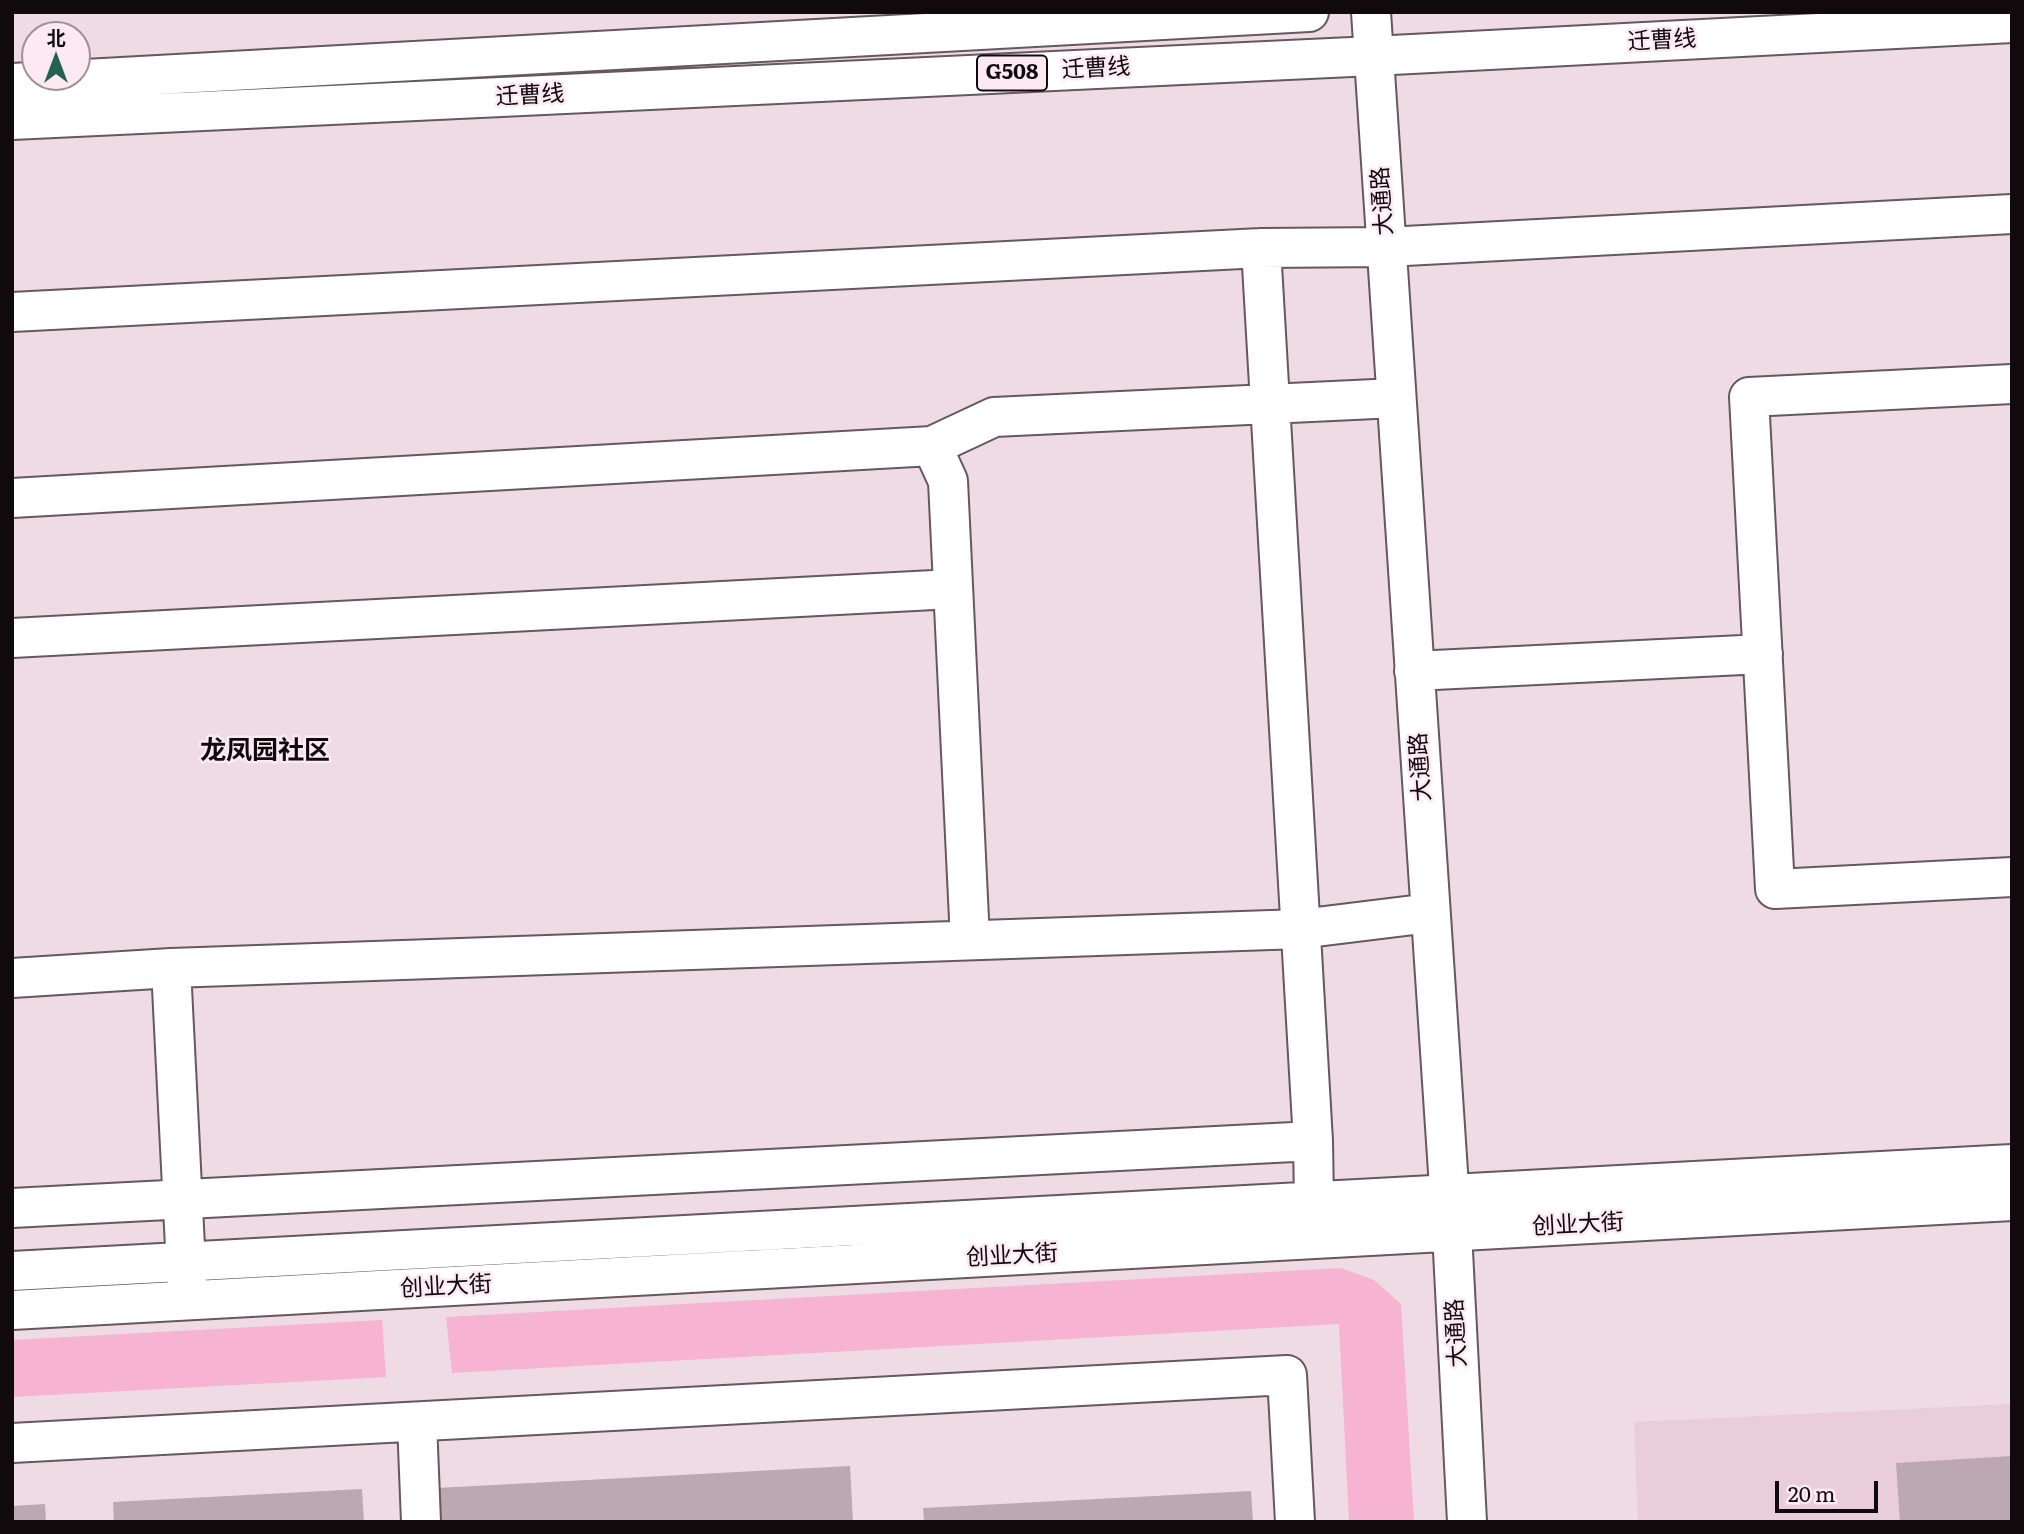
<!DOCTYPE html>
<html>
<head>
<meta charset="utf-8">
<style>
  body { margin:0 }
  #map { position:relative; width:2024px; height:1534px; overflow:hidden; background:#efdbe4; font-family:Literata,"Noto Sans SC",serif }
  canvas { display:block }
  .frame { position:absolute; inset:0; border:14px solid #100a0c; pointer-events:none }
  .north { position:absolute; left:21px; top:21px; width:70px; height:70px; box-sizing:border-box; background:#fce9f1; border:2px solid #9e9095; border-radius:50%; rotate:0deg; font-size:19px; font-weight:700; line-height:28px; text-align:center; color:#100a0c }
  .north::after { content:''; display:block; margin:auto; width:24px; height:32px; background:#256350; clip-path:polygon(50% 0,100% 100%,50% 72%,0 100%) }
  .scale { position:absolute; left:1775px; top:1481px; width:103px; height:32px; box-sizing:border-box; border:4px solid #100a0c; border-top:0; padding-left:9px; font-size:21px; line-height:24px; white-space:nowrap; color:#100a0c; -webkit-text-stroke:5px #fce9f1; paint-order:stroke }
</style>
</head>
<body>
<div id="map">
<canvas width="2024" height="1534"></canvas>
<div class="frame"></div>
<div class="north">北</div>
<div class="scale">20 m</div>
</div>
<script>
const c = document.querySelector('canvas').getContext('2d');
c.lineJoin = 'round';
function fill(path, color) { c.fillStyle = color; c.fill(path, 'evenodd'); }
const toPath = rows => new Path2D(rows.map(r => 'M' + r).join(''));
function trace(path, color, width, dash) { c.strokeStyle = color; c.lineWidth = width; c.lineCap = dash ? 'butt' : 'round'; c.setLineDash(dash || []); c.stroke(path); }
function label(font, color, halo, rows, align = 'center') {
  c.font = font + ' Literata,"Noto Sans SC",serif'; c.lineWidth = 5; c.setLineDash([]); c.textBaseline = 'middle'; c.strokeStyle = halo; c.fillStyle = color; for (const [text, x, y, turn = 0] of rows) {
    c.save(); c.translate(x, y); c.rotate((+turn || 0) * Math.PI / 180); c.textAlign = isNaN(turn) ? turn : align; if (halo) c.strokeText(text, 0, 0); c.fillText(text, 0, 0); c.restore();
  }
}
const built = toPath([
  [2012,1404,2012,1522,1638,1522,1634,1422]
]);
const green = toPath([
  [1341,1268,1374,1280,1401,1304,1414,1522,1349,1522,1339,1324,452,1373,446,1317],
  [382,1320,386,1377,12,1397,12,1340]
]);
const building = toPath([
  [2012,1456,2012,1522,1900,1522,1896,1463],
  [850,1466,853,1522,439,1522,437,1488],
  [362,1489,364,1522,114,1522,113,1502],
  [1251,1491,1253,1522,924,1522,923,1508],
  [45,1504,46,1522,12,1522,12,1506]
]);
const minor = toPath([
  [1371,12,1452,1232,1467,1522],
  [1261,248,1313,1141,1314,1202],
  [12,312,1261,248,1386,247,2012,214],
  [2012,384,1749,397,1775,889,2012,877],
  [932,446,948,481,970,940],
  [12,498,932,446,994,417,1396,398],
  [12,638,953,589],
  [1414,671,1763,654],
  [171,968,187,1287],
  [12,978,171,968,1300,929,1430,913],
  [12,1208,1313,1141],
  [12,1271,2012,1164],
  [12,1310,2012,1201],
  [417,1422,421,1522],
  [12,1443,1287,1375,1295,1522]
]);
const highway = toPath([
  [12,83,1309,12],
  [12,120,1373,56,2012,23]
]);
const shields = [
  [1012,73,70]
];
const shieldNames = [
  ["G508",1012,73]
];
const streetNames = [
  ["迁曹线",1662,41,-3],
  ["迁曹线",1096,69,-3],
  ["迁曹线",530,96,-3],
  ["大通路",1383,201,-94],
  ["大通路",1421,767,-94],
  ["创业大街",1578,1225,-3],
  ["创业大街",1012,1256,-3],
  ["创业大街",446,1287,-3],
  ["大通路",1457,1333,-93]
];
const quarterNames = [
  ["龙凤园社区",265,751]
];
fill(built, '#e9ceda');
fill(green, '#f6b3d2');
fill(building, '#bba8b0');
trace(minor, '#67575e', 42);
trace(highway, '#67575e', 42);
trace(minor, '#fff', 38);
trace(highway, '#fff', 38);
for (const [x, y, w] of shields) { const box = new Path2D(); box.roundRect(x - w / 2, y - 17.5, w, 35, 5); c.fillStyle = '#fce9f1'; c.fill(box); trace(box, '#100a0c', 2); }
label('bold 21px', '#100a0c', null, shieldNames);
label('23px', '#100a0c', '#fce9f1', streetNames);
label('bold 26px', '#100a0c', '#fce9f1', quarterNames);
</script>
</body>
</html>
